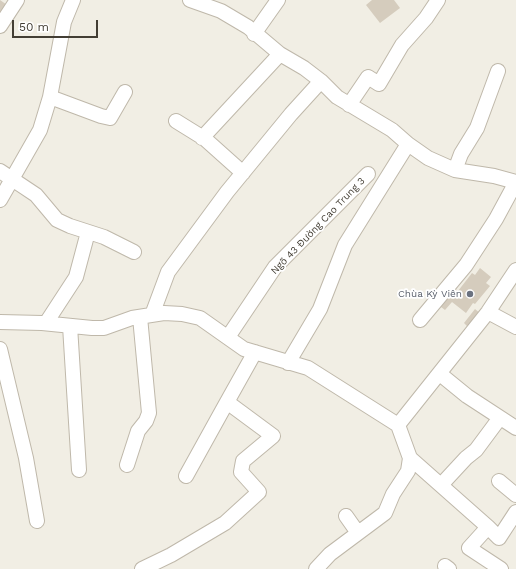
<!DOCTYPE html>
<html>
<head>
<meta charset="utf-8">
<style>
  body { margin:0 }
  #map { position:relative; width:516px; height:569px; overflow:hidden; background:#f1eee4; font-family:"Work Sans",sans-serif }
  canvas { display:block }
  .scale { position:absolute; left:12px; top:20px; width:86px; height:18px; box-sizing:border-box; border:2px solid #433e34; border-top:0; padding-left:5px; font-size:12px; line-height:14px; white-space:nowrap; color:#433e34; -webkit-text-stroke:3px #fff; paint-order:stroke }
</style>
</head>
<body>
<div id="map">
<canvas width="516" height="569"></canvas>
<div class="scale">50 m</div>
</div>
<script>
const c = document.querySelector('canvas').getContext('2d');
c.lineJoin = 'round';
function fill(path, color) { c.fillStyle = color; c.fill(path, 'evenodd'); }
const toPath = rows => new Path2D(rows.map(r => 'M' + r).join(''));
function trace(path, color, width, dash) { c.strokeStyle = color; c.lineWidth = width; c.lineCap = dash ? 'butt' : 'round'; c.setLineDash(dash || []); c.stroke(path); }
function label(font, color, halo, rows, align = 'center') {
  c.font = font + ' "Work Sans",sans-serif'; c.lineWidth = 3.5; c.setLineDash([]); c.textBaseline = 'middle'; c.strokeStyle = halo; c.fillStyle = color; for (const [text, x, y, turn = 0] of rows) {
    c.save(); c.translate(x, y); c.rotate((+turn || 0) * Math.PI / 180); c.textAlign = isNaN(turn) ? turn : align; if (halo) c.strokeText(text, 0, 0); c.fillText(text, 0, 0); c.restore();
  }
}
const building = toPath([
  [0,0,10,7,0,22],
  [372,0,394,0,400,8,380,23,366,5],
  [480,268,491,277,486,283,490,286,475,304,473,303,466,313,452,302,445,310,437,304,451,285,458,291,472,273,475,275],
  [475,309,481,314,470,329,464,323]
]);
const minor = toPath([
  [190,0,221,11,248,27,280,54,304,68,321,81,337,97,392,130,408,144,428,158,455,170,494,176,516,182],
  [0,26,17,0],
  [254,34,278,0],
  [50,97,101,116,110,118,125,92],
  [349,105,368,77,379,84,402,45,426,18,438,0],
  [176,121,205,139,243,173],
  [202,138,280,54],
  [455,170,461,154,477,128,498,71],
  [0,171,36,195,57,220,70,226,104,237,134,252],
  [0,200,40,130,50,97,64,22,73,0],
  [488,312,516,327],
  [152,315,168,272,227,192,291,114,321,81],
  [420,320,466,265,496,219,516,182],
  [0,322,42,323,92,328,104,328,132,318,164,313,182,314,200,318,244,349,308,368,398,425,410,458,408,471,393,494,385,513,330,554,316,569],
  [46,323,76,277,88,232],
  [70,326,79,470],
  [228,337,275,267,368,174],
  [0,349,26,458,37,521],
  [288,363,320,309,345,245,408,144],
  [440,374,467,396,516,428],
  [398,425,488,312,516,270],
  [410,458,488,527],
  [127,465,138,431,146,421,149,413,140,317],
  [186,476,227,402],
  [499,481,516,495],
  [441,485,466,458,476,450,499,419],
  [346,516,358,533],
  [445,566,449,569],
  [142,569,171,555,225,523,259,492,241,472,243,461,273,436,227,402,255,352],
  [501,569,469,548,488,527,499,538,516,512]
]);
const markers = [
  [470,294,4,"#6b7280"]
];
const streetNames = [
  ["Ngõ 43 Đường Cao Trung 3",318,226,-46]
];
const worshipNames = [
  ["Chùa Kỳ Viên",462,294]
];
fill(building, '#d5ccbd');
trace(minor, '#bfb8aa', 16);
trace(minor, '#fff', 14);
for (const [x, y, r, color] of markers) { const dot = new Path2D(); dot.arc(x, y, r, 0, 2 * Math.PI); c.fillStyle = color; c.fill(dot); trace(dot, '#fff', 1.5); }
label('10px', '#433e34', '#fff', streetNames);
label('10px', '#5b616d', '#fff', worshipNames, 'right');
</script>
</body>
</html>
